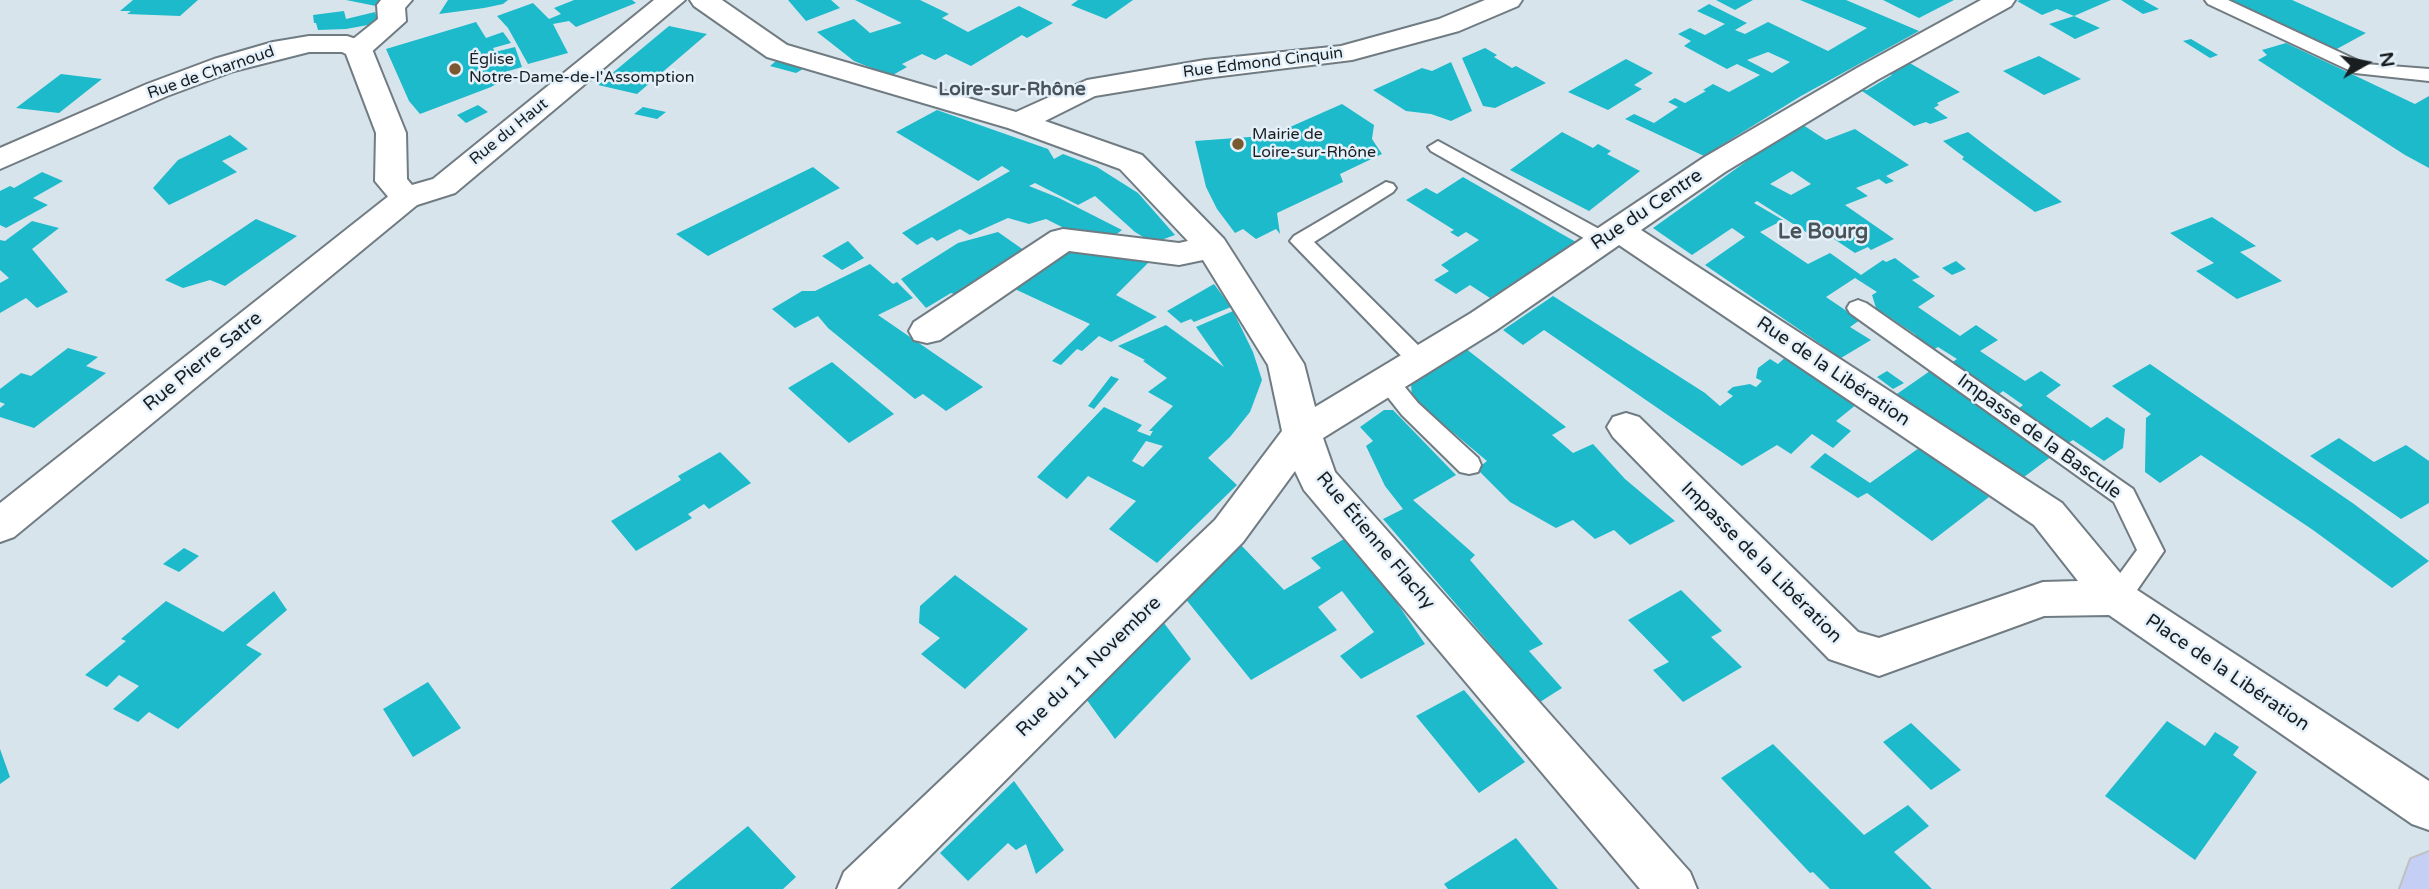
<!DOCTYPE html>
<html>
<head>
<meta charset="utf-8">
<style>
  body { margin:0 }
  #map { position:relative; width:2429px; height:889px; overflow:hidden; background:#d8e4ec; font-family:"Varela Round",sans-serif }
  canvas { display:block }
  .north { position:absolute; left:2331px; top:28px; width:70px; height:70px; -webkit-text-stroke:5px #e5f1fa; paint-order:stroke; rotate:81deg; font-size:19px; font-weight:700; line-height:28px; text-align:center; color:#191e21 }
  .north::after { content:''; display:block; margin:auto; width:24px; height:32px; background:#191e21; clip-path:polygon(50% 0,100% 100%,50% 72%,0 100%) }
</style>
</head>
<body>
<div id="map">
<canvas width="2429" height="889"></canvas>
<div class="north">N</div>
</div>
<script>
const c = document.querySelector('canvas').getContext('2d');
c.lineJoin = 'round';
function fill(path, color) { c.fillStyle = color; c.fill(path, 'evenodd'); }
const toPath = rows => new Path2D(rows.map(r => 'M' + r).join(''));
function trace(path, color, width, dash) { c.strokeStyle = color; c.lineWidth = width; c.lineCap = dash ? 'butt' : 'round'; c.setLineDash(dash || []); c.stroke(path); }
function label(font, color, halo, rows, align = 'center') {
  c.font = font + ' "Varela Round",sans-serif'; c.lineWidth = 5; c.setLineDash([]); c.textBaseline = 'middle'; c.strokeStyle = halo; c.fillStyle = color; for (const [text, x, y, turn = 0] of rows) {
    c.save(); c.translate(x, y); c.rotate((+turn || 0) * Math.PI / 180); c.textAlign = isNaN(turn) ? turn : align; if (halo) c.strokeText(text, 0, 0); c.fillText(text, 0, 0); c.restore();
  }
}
const building = toPath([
  [133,0,198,0,180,16,127,14,131,11,120,11],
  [346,0,381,0,376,6],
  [448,0,508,0,503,4,484,8,439,14],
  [574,0,632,0,636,3,576,27,569,21,553,24,568,53,528,64,508,28,497,16,533,3,549,19,561,14,554,8],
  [788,0,831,0,840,8,806,21],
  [855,0,920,0,949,14,942,18,968,32,1019,6,1053,23,1027,38,1022,35,971,66,946,54,935,60,922,54,902,64,907,67,891,76,854,61,817,32,854,19,870,33,902,23],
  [1078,0,1133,0,1106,19,1071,5],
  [1716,0,1753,0,1735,10],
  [1800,0,1846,0,1919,31,1801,96,1704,156,1625,119,1634,114,1654,123,1678,107,1668,102,1675,98,1685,103,1706,91,1703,90,1713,84,1729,92,1760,75,1737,64,1727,69,1684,46,1691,41,1678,34,1690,28,1705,35,1725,24,1697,11,1709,4,1747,23,1735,30,1745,34,1768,22,1828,51,1867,28],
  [1768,52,1790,62,1772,73,1747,60],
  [1883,0,1954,0,1919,18],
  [2020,0,2111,0,2074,16,2057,9,2042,15,2017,1],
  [2121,0,2143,0,2159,9,2143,14],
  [2225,0,2292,0,2366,33,2335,50],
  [344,11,346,19,375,12,379,23,346,29,318,30,316,23,314,23,313,15],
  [2074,16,2100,28,2075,39,2049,24],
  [476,22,486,38,503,32,511,43,493,48,495,52,515,47,522,67,505,72,508,78,491,87,420,114,409,101,386,49],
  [669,26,707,34,637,94,598,85],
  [2191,39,2218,55,2210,58,2183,41],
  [2286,43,2415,104,2429,96,2429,168,2405,155,2258,60,2267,55,2262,50],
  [1485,48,1497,55,1494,57,1512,68,1516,66,1546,83,1495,108,1483,106,1462,58],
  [2039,56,2081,79,2044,95,2003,71],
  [1626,59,1653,73,1634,85,1642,89,1608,110,1568,92],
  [776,61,803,69,796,73,770,66],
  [1451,62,1472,111,1451,121,1431,114,1406,111,1373,90,1422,68,1432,71],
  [1908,62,1960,92,1937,103,1939,105,1934,108,1948,118,1930,124,1926,122,1914,126,1859,89,1867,90,1892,75,1887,72],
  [61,74,102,79,59,113,16,108],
  [1342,104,1374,125,1372,139,1382,154,1340,174,1343,182,1277,213,1280,234,1276,229,1256,239,1243,229,1235,233,1217,209,1206,187,1195,141,1291,134,1290,127],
  [478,105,488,112,466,123,457,115],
  [643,107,666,112,657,119,634,114],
  [937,110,1048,149,1054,159,1063,154,1097,167,1138,193,1175,235,1153,243,1135,232,1095,196,1078,205,1035,183,1029,186,1059,198,1122,230,1110,239,1072,232,1046,219,1029,224,1008,218,970,235,960,229,937,241,932,237,917,245,902,233,1010,171,1002,166,978,181,896,132],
  [1800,123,1826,140,1855,129,1909,165,1886,176,1894,181,1886,184,1879,179,1856,188,1868,196,1845,205,1894,239,1871,250,1868,247,1855,253,1822,231,1811,239,1806,236,1809,234,1757,201,1754,203,1783,220,1760,232,1808,264,1830,253,1861,275,1883,260,1886,262,1895,258,1920,277,1912,280,1935,296,1918,307,1960,336,1976,325,1998,340,1980,351,2025,381,2041,371,2061,385,2046,396,2091,428,2107,417,2125,429,2123,448,2104,461,2073,440,2068,443,2018,409,2023,405,2003,391,1998,395,1951,363,1957,359,1938,347,1933,350,1912,337,1916,335,1876,308,1872,295,1877,292,1855,278,1826,297,1860,320,1850,327,1871,340,1841,358,1705,265,1745,237,1732,228,1692,255,1653,228],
  [1792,171,1811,184,1791,195,1770,184],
  [1562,132,1593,148,1598,144,1611,151,1607,154,1640,171,1589,211,1510,170],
  [1968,132,1990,149,2062,202,2035,212,1962,159,1964,157,1943,141],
  [230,135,248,149,222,161,237,172,169,205,153,188,178,160],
  [813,167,840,188,708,256,676,234],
  [42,172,63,181,33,198,48,205,6,228,0,225,0,191,10,186,14,188],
  [1463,177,1560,233,1576,242,1490,298,1470,285,1456,294,1434,280,1449,271,1441,265,1479,240,1466,232,1458,237,1450,232,1454,230,1406,200,1426,188,1437,194],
  [2212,217,2256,246,2240,252,2282,281,2237,299,2196,271,2214,263,2170,233],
  [256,219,297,236,225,286,210,280,183,288,165,280],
  [32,221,59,228,32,249,68,292,37,308,26,298,0,313,0,283,9,278,0,270,0,240,5,241],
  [998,232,1028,253,968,299,951,293,926,308,901,279,958,243],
  [848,241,864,258,842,270,822,256],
  [1075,249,1151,260,1116,295,1157,317,1111,342,1099,336,1082,351,1077,349,1061,365,1052,361,1090,324,1004,284,1049,255],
  [1956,261,1966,269,1952,275,1942,268],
  [870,264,893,284,897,282,913,298,878,315,983,387,946,411,923,394,915,399,828,328,818,316,795,328,772,309,802,291,815,291],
  [1214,284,1231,307,1194,322,1191,319,1181,323,1167,311],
  [1553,296,1705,393,1720,406,1733,396,1727,392,1733,387,1750,384,1756,387,1762,381,1756,378,1758,368,1770,359,1778,364,1788,355,1857,404,1836,421,1851,431,1833,448,1812,434,1791,454,1777,445,1742,466,1544,330,1523,345,1503,330],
  [1233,311,1253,352,1262,380,1250,412,1230,437,1208,458,1237,485,1157,563,1109,529,1136,501,1088,476,1067,499,1037,477,1104,407,1142,425,1137,431,1150,436,1153,431,1149,431,1173,406,1148,392,1167,378,1143,361,1145,360,1118,346,1166,325,1224,367,1196,327],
  [1146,441,1163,446,1143,467,1132,461],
  [68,348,98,357,86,366,106,373,34,428,0,417,0,408,5,404,0,402,0,389,21,373,31,376],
  [1465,348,1566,427,1552,435,1573,453,1593,444,1625,479,1675,521,1630,545,1614,530,1595,539,1573,520,1556,528,1510,502,1477,469,1487,461,1412,398,1411,384],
  [832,362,894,414,849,443,788,388],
  [2150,364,2354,504,2429,561,2392,588,2313,530,2201,455,2160,483,2145,472,2146,418,2151,414,2112,386],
  [1887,371,1904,383,1893,389,1877,377],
  [1930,371,2052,456,2020,480,1894,396],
  [1111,376,1119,379,1094,409,1088,406],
  [1384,410,1393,410,1456,475,1413,500,1475,555,1470,560,1543,644,1529,651,1562,688,1540,702,1383,519,1403,509,1385,486,1366,446,1373,441,1360,427],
  [2339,438,2374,462,2406,445,2429,461,2429,503,2401,519,2310,456],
  [1919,448,1989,497,1932,541,1867,493,1858,498,1810,467,1825,453,1870,483],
  [720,452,751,483,709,509,704,504,688,514,692,518,636,551,611,521,681,480,678,476],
  [1351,535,1425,644,1361,679,1340,656,1374,632,1342,591,1318,607,1337,630,1251,680,1184,597,1240,544,1284,590,1321,568,1311,558],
  [184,548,199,556,179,572,163,564],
  [955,575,1028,629,965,689,921,654,940,638,919,623,920,606],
  [1681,590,1722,631,1711,637,1742,667,1683,702,1653,670,1669,662,1628,620],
  [274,591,287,610,246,645,262,654,178,729,149,712,138,722,113,709,139,686,119,675,107,687,85,675,126,641,121,639,166,601,223,632],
  [1161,619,1191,659,1115,739,1084,696],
  [428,682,461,728,413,757,383,709],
  [1464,690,1525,762,1479,793,1416,716],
  [2167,721,2205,746,2215,732,2239,747,2233,755,2257,772,2195,860,2105,796],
  [1911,723,1961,770,1931,790,1883,742],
  [1773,744,1864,835,1908,805,1929,826,1894,852,1932,889,1830,889,1813,872,1810,873,1721,778],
  [0,749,10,777,0,784],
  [1014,781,1064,850,1036,874,1026,844,1016,850,1008,843,968,881,940,853],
  [748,826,796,877,783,889,670,889],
  [1516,838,1558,889,1448,889,1444,884]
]);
const service = toPath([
  [2205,0,2228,0,2365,64,2429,69,2429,81,2355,73,2208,4,2205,0],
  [1438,141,1610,235,1614,240,1610,245,1596,245,1431,151,1428,147,1438,141],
  [1386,182,1393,184,1396,188,1393,192,1314,242,1428,355,1432,361,1428,367,1420,369,1412,367,1290,241,1294,236,1386,182],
  [1858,300,1866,303,2133,489,2164,551,2126,606,2116,609,2106,606,2102,598,2137,550,2114,502,1850,313,1847,308,1850,303,1858,300],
  [1387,373,1395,375,1418,403,1478,458,1481,465,1478,472,1469,474,1460,472,1402,415,1375,381,1379,375,1387,373]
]);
const minor = toPath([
  [381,0,412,0,405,8,406,21,368,55,358,58,348,55,344,49,348,43,378,19,377,5,381,0],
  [690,0,722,0,787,45,1016,112,1087,80,1205,60,1341,46,1439,19,1485,0,1522,0,1518,6,1459,31,1352,60,1205,78,1095,96,1045,121,1142,155,1224,239,1304,364,1315,407,1471,313,1703,158,1857,68,1981,0,2015,0,2011,6,1877,80,1725,172,1641,230,2062,503,2131,586,2429,781,2429,830,2412,824,2109,615,2044,616,1879,676,1829,659,1613,437,1607,427,1613,417,1626,413,1639,417,1858,632,1879,638,2043,582,2078,581,2034,525,1619,245,1495,331,1323,438,1335,472,1690,872,1697,889,1640,889,1304,490,1295,471,1243,542,897,889,837,889,844,872,1215,520,1282,431,1268,365,1203,260,1179,265,1069,251,940,340,927,343,914,340,909,331,914,322,1051,232,1063,229,1179,243,1188,241,1120,169,1008,128,767,57,694,6,690,0],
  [406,188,417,191,422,198,417,205,14,537,0,542,0,503,395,191,406,188]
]);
const tertiary = toPath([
  [654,0,685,0,455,193,417,205,406,208,395,205,375,181,376,133,346,54,342,52,309,52,234,71,167,96,0,169,0,148,147,84,214,59,273,42,309,36,347,36,368,43,372,49,406,133,407,179,412,185,433,179,654,0]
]);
const primary = toPath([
  [2429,852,2429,889,2400,889,2411,859,2429,852]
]);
const markers = [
  [455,69,7,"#7a5930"],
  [1238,144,7,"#7a5930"]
];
const farPoinames = [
  ["Église",469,60],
  ["Notre-Dame-de-l'Assomption",469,78],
  ["Mairie de",1252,135],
  ["Loire-sur-Rhône",1252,153]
];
const farStreetnames = [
  ["Rue Edmond Cinquin",1263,63,-7],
  ["Rue de Charnoud",211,73,-19],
  ["Rue du Haut",509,132,-39]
];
const farQuarternames = [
  ["Loire-sur-Rhône",1012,90]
];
const streetNames = [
  ["Rue du Centre",1647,210,-34],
  ["Rue Pierre Satre",203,362,-39],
  ["Rue de la Libération",1833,372,34],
  ["Impasse de la Bascule",2039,437,36],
  ["Rue Étienne Flachy",1375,541,50],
  ["Impasse de la Libération",1761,563,45],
  ["Rue du 11 Novembre",1089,667,-44],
  ["Place de la Libération",2227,673,34]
];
const neighbourhoodNames = [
  ["Le Bourg",1823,232]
];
fill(building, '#1cbaca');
trace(service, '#707b82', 4);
trace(minor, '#707b82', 4);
trace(tertiary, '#707b82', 4);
trace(primary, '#bfc0c1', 4);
fill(service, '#fff');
fill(minor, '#fff');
fill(tertiary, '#fff');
fill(primary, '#c5cff5');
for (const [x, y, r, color] of markers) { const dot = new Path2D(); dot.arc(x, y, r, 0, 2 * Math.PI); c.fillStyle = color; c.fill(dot); trace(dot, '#e5f1fa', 2.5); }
label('16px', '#191e21', '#e5f1fa', farPoinames, 'left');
label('16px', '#191e21', '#e5f1fa', farStreetnames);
label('bold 19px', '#49535a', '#e5f1fa', farQuarternames);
label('19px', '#191e21', '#e5f1fa', streetNames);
label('bold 21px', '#49535a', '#e5f1fa', neighbourhoodNames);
</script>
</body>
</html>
